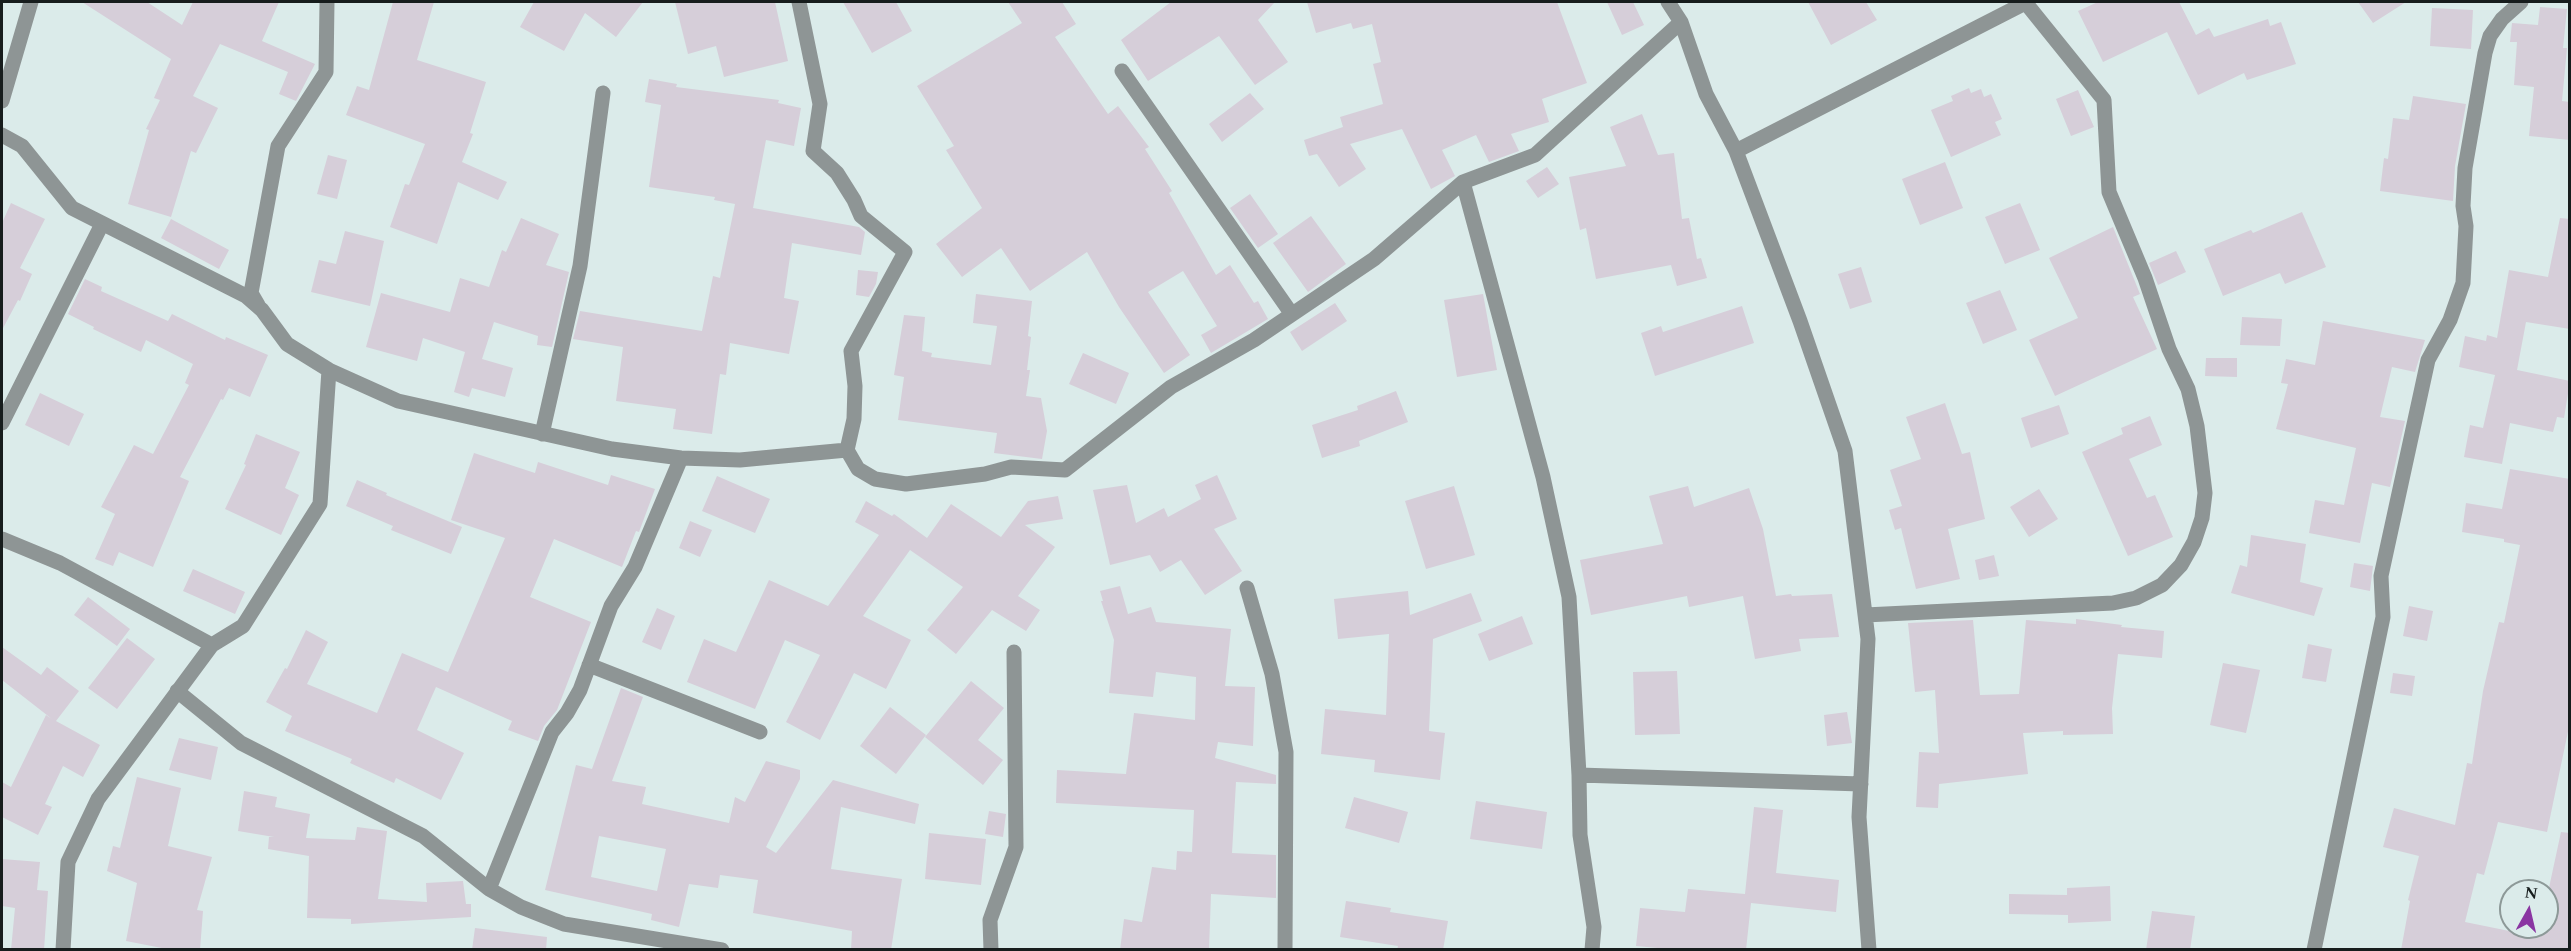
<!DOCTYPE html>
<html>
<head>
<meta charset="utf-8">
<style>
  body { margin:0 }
  #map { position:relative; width:2571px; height:951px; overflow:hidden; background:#dbebea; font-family:Spectral,serif }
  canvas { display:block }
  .frame { position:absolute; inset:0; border:3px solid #171d1d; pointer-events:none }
  .north { position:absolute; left:2499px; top:879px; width:60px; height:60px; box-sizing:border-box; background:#dbebea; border:2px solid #8d9998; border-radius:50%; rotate:8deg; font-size:16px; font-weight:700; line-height:24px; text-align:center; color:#171d1d }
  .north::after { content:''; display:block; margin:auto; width:21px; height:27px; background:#8a35a2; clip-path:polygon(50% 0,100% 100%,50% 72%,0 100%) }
</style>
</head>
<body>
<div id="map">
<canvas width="2571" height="951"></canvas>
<div class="frame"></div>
<div class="north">N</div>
</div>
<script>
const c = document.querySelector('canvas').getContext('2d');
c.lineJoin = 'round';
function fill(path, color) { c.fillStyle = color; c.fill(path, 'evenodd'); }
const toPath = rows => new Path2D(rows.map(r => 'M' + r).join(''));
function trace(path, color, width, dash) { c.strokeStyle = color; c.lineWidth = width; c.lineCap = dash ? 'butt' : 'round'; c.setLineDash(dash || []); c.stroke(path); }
const building = toPath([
  [82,2,147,2,182,25,193,2,279,2,262,41,315,64,296,101,279,94,288,72,220,44,193,96,218,108,196,153,191,151,171,217,128,204,149,130,146,129,160,100,154,98,171,59],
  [393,2,434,2,417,60,486,82,470,133,473,134,462,162,507,182,498,200,458,182,437,244,390,227,405,184,409,185,425,144,346,115,357,86,369,90],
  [534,2,643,2,616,37,585,13,564,51,520,27],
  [675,2,775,2,788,61,724,77,716,46,688,54],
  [843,2,896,2,912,31,872,53],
  [1008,2,1062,2,1076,24,1055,37,1108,114,1118,106,1149,147,1145,149,1172,191,1169,193,1216,275,1230,265,1254,303,1258,301,1268,319,1211,353,1201,335,1217,326,1183,271,1148,292,1190,355,1164,373,1119,307,1087,252,1030,291,1001,248,962,277,936,244,982,208,946,150,954,146,917,86,1022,23],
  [1171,2,1275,2,1258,20,1288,62,1255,85,1219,36,1148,81,1121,40],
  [1307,2,1557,2,1587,83,1542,99,1549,122,1511,134,1519,151,1489,162,1476,135,1442,150,1455,176,1431,189,1402,129,1350,144,1366,169,1339,187,1317,154,1309,156,1304,140,1343,127,1340,117,1383,104,1373,64,1381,62,1372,24,1353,29,1351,23,1316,33],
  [1607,2,1633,2,1644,25,1622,35],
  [1808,2,1866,2,1877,20,1831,45],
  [2098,2,2179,2,2196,35,2209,28,2214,37,2268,19,2270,26,2281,22,2296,64,2247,80,2244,73,2198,95,2167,32,2103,62,2078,11],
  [2358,2,2406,2,2373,23],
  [2540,7,2567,9,2563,48,2567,48,2562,101,2570,102,2570,140,2529,136,2534,87,2514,85,2517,42,2510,42,2512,23,2538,25],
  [2432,8,2473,10,2471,49,2430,46],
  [649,79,677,84,676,87,779,100,778,103,801,108,794,146,766,140,753,208,859,227,865,232,861,255,792,243,784,298,799,301,789,354,730,343,726,375,720,374,712,434,673,429,676,409,616,401,623,347,573,339,580,311,702,331,713,276,720,278,735,204,714,200,715,197,649,187,661,105,645,102],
  [1969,88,1971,93,1981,89,1984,97,1991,94,2002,119,1995,122,2001,135,1951,157,1931,110,1953,101,1951,96],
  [2078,90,2094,127,2071,136,2056,99],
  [1250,93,1264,109,1222,142,1209,124],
  [2413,96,2466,104,2455,166,2453,201,2380,191,2384,158,2388,159,2393,118,2409,120],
  [1642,114,1658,155,1674,153,1682,219,1689,218,1697,259,1701,258,1707,278,1677,286,1671,265,1596,279,1586,228,1580,230,1569,177,1626,166,1610,127],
  [328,155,347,160,337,199,317,194],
  [1945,162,1963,208,1920,225,1902,179],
  [1547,167,1559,184,1538,198,1526,181],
  [1250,194,1278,234,1258,248,1230,208],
  [11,203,45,219,20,268,32,274,20,301,18,300,2,330,2,223],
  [2020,203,2040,250,2005,264,1985,217],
  [2302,212,2326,267,2285,284,2280,273,2223,296,2204,249,2251,230,2253,233],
  [1311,216,1346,264,1308,292,1273,243],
  [521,218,559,234,546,265,569,272,552,347,537,345,538,336,494,322,482,359,513,368,505,397,472,388,469,397,454,392,465,352,423,338,417,361,366,347,381,293,450,312,460,278,489,287,502,250,506,252],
  [2560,218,2570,219,2570,329,2526,322,2517,370,2570,381,2564,418,2557,417,2553,432,2510,423,2502,464,2464,457,2470,425,2483,428,2495,375,2459,367,2465,336,2486,341,2487,335,2497,338,2509,270,2548,277],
  [171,219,229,250,219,269,161,238],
  [2113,227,2140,294,2133,297,2157,349,2055,396,2029,340,2078,318,2049,258],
  [345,231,384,241,370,306,311,292,319,260,336,264],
  [2176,251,2186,272,2158,285,2149,263],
  [1861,267,1872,302,1850,309,1838,274],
  [858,270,878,272,876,284,869,297,856,295],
  [85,279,102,287,101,291,168,321,172,314,225,340,226,337,268,355,250,397,229,388,223,400,221,399,180,477,189,481,153,567,119,552,113,566,95,559,115,514,101,507,134,445,153,454,189,385,185,383,193,364,146,340,141,352,93,329,94,327,68,314],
  [2000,290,2017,330,1983,344,1966,303],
  [976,294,1032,301,1028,336,1031,337,1027,370,1030,370,1026,396,1041,398,1047,431,1042,459,994,453,997,433,898,420,904,377,894,375,904,315,925,317,922,351,932,353,931,357,991,365,997,326,973,323],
  [1483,294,1497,370,1457,377,1444,300],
  [1335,303,1347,321,1302,351,1290,332],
  [1742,306,1754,343,1655,376,1641,333,1661,326,1663,332],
  [2242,317,2282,319,2280,346,2240,345],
  [2323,321,2425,340,2415,372,2392,367,2380,417,2405,421,2390,487,2372,483,2360,543,2309,533,2315,500,2344,505,2356,448,2276,429,2288,384,2281,383,2286,359,2315,365],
  [1083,353,1129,373,1116,404,1069,384],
  [2206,358,2237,358,2237,377,2205,376],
  [1396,391,1408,422,1359,441,1360,446,1322,458,1312,425,1358,410,1357,406],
  [40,393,84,414,69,446,25,425],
  [1945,403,1962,454,1970,452,1985,519,1948,529,1960,579,1916,589,1901,528,1895,530,1889,510,1902,506,1890,470,1921,459,1906,417],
  [2059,405,2069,434,2031,448,2021,418],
  [2150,416,2162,445,2129,459,2147,498,2155,495,2173,537,2128,556,2082,452,2123,434,2121,428],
  [256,434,300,452,285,488,299,495,281,535,225,509,246,465,244,464],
  [474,453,535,473,538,462,608,485,611,475,655,489,639,532,636,531,622,567,554,539,530,597,591,622,557,710,544,726,538,741,508,730,512,721,436,687,417,730,464,753,441,800,396,778,394,783,350,763,352,759,285,731,292,716,266,702,285,668,287,669,306,630,328,642,307,684,377,713,402,653,448,672,505,538,451,520],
  [2510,469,2570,479,2570,722,2547,832,2498,822,2484,875,2477,873,2465,922,2539,937,2541,927,2547,927,2547,897,2561,832,2570,833,2570,950,2401,950,2410,901,2408,900,2419,856,2383,847,2394,808,2455,825,2467,763,2472,764,2483,691,2499,622,2504,623,2520,545,2504,542,2504,539,2462,532,2466,503,2502,509],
  [1217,475,1237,519,1214,529,1242,571,1205,595,1181,560,1160,572,1150,555,1110,565,1093,490,1127,485,1136,523,1164,508,1168,517,1201,499,1195,485],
  [717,476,770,499,755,533,702,511],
  [357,480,387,493,386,495,462,527,451,554,391,530,393,526,346,506],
  [1454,486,1475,555,1426,569,1405,501],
  [1688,486,1694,507,1749,488,1763,529,1776,596,1791,594,1792,596,1832,594,1839,637,1799,639,1801,651,1755,659,1743,596,1689,607,1687,596,1591,615,1580,560,1663,544,1649,496],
  [2039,489,2058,519,2029,537,2010,507],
  [1058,496,1063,519,1025,525,1055,547,1018,596,1040,610,1026,631,992,610,956,654,927,630,963,587,910,550,863,616,911,640,886,689,854,673,820,740,786,722,820,655,785,640,755,709,687,682,704,639,736,652,769,580,828,606,879,535,855,522,866,501,892,516,894,514,927,538,951,504,1001,537,1028,501],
  [690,521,712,530,700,557,679,548],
  [2251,535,2306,544,2300,582,2323,588,2314,616,2231,593,2240,565,2247,567],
  [1994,555,1999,576,1979,580,1975,560],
  [2354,563,2373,566,2370,591,2350,587],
  [193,569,245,592,235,614,183,591],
  [1120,586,1128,614,1151,607,1156,622,1231,629,1225,686,1255,687,1253,746,1218,742,1215,758,1276,775,1276,784,1236,782,1232,853,1276,855,1276,898,1211,894,1209,950,1120,950,1124,919,1142,922,1152,867,1176,870,1177,851,1192,852,1194,810,1056,803,1057,770,1126,774,1134,713,1195,720,1196,677,1156,672,1153,697,1109,693,1114,640,1101,601,1103,601,1100,591],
  [1408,591,1410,615,1471,593,1482,621,1433,639,1429,731,1445,733,1440,780,1374,772,1375,760,1321,754,1325,709,1386,715,1389,634,1338,639,1334,599],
  [88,597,130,629,117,646,74,615],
  [2409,606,2433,611,2427,641,2403,636],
  [657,608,675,616,661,650,642,642],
  [1522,616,1533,644,1489,661,1478,634],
  [2076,619,2122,625,2121,627,2164,631,2162,658,2118,654,2112,708,2113,734,2063,735,2063,731,2023,733,2028,774,1939,784,1938,808,1916,807,1919,752,1939,753,1935,690,1915,692,1908,623,1973,620,1980,695,2019,694,2026,620,2076,624],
  [127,638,155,659,117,709,88,688],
  [2308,644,2332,649,2326,682,2302,678],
  [2,647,41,675,47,667,79,691,56,721,100,745,83,777,63,766,45,804,52,807,38,835,2,817,2,782,11,787,46,715,52,719,2,680],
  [2223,663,2260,670,2246,733,2210,725],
  [1677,671,1680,734,1635,735,1633,672],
  [2393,673,2415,676,2412,696,2390,693],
  [971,681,1004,708,978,740,1003,760,983,785,925,737],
  [621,688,643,697,612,781,646,787,642,804,729,823,735,797,745,802,766,761,800,770,800,779,766,847,776,853,833,780,919,804,915,824,841,807,831,869,902,879,891,950,851,950,852,931,753,913,758,880,720,875,718,888,689,884,679,927,651,920,652,914,545,890,576,765,592,769],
  [599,836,666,849,657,891,591,877],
  [890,707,926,735,896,774,860,746],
  [1847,712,1852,743,1827,746,1824,715],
  [179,738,218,747,211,780,169,770],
  [137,777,181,788,168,846,212,857,197,910,203,911,200,950,172,950,126,941,137,883,107,871,113,846,120,848],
  [244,791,277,797,275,807,310,814,306,838,355,840,357,827,387,831,378,899,427,902,426,883,463,881,466,904,471,904,471,917,351,924,351,919,307,918,309,856,268,849,269,837,274,837,238,831],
  [1354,797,1408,812,1399,843,1345,828],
  [1476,801,1547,812,1542,849,1470,839],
  [1754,807,1783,810,1776,873,1839,880,1836,912,1751,903,1746,950,1679,950,1636,946,1640,908,1685,912,1688,889,1745,894],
  [989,811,1006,814,1003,837,985,834],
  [929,833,986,839,981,885,925,879],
  [2,859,40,862,37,890,48,891,44,950,11,950,15,908,2,906],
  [2110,886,2111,921,2068,923,2068,915,2009,914,2009,894,2067,895,2067,888],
  [1346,901,1391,908,1390,912,1448,921,1443,950,1397,950,1398,946,1340,937],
  [2152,911,2195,916,2190,950,2146,950],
  [475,928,547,937,546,950,472,950]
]);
const minor = toPath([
  [799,2,820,104,813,151,837,173,854,200,861,216,905,252,851,351,855,386,854,419,847,450],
  [1668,2,1681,22,1706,94,1736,151,1800,321,1845,451,1868,639,1859,817,1869,950],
  [1122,71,1291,313],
  [2,101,31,2],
  [2,135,22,146,72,208,246,296,262,310,287,344,329,370,398,401,612,449,681,458,740,460,847,450,858,469,875,479,906,484,985,474,1011,467,1065,470,1171,387,1254,340,1374,259,1463,182,1535,155,1681,22],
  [1736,151,2027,2],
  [1463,182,1543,477,1569,597,1579,775,1580,835,1594,927,1592,950],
  [258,305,251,293,278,146,326,72,327,2],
  [2,423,102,224],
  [542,434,580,266,603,93],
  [2,539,60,563,212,645],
  [1247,588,1272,674,1286,752,1285,950],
  [1865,615,2113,603,2136,598,2162,585,2181,565,2194,542,2202,518,2205,493,2197,426,2188,389,2169,349,2145,278,2109,192,2104,100,2025,2],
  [589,665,760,732],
  [177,691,241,743,423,836,489,889,521,907,564,924,722,950],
  [1579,775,1861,784],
  [489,889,552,732,567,713,580,690,611,606,635,567,681,458],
  [63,950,68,862,98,799,212,645,243,626,320,504,329,370],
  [991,950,990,920,1016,847,1014,652],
  [2314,950,2383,617,2381,576,2428,360,2450,320,2463,283,2466,226,2463,206,2465,168,2485,53,2490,36,2502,19,2521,2]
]);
fill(building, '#d6ced9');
trace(minor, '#8e9595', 15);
</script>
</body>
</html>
